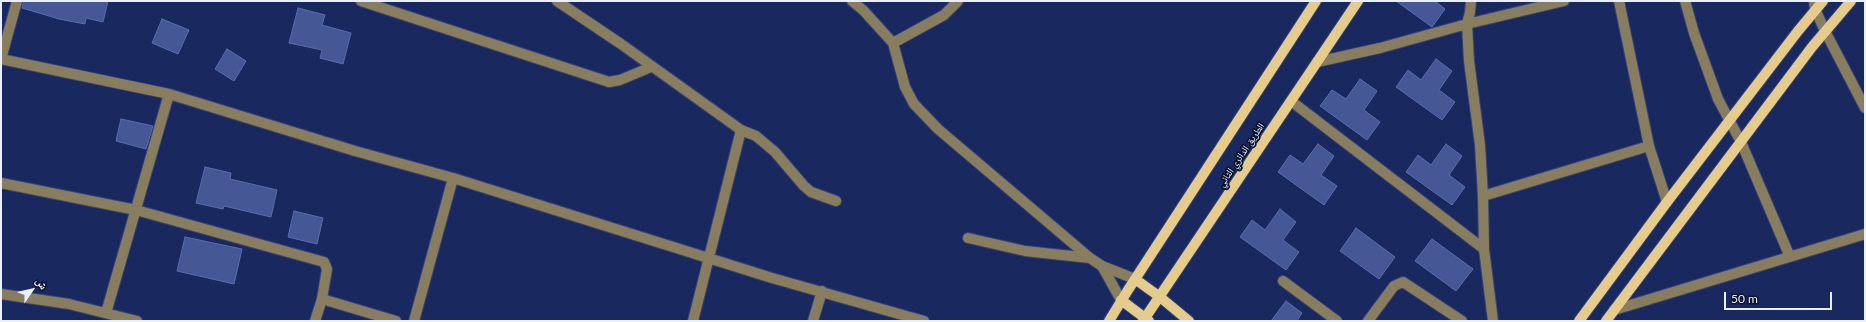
<!DOCTYPE html>
<html>
<head>
<meta charset="utf-8">
<style>
  body { margin:0 }
  #map { position:relative; width:1866px; height:322px; overflow:hidden; background:#1a2860; font-family:Lato,"Noto Naskh Arabic",sans-serif }
  canvas { display:block }
  .frame { position:absolute; inset:0; border:2px solid #eaeffe; pointer-events:none }
  .north { position:absolute; left:12px; top:270px; width:40px; height:40px; -webkit-text-stroke:3px #0d142d; paint-order:stroke; rotate:56deg; font-size:11px; font-weight:700; line-height:16px; text-align:center; color:#eaeffe }
  .north::after { content:''; display:block; margin:auto; width:14px; height:18px; background:#eaeffe; clip-path:polygon(50% 0,100% 100%,50% 72%,0 100%) }
  .scale { position:absolute; left:1724px; top:292px; width:108px; height:18px; box-sizing:border-box; border:2px solid #eaeffe; border-top:0; padding-left:5px; font-size:12px; line-height:14px; white-space:nowrap; color:#eaeffe; -webkit-text-stroke:3px #0d142d; paint-order:stroke }
</style>
</head>
<body>
<div id="map">
<canvas width="1866" height="322"></canvas>
<div class="frame"></div>
<div class="north">ش</div>
<div class="scale">50 m</div>
</div>
<script>
const c = document.querySelector('canvas').getContext('2d');
c.lineJoin = 'round';
function fill(path, color) { c.fillStyle = color; c.fill(path, 'evenodd'); }
const toPath = rows => new Path2D(rows.map(r => 'M' + r).join(''));
function trace(path, color, width, dash) { c.strokeStyle = color; c.lineWidth = width; c.lineCap = dash ? 'butt' : 'round'; c.setLineDash(dash || []); c.stroke(path); }
function label(font, color, halo, rows, align = 'center') {
  c.font = font + ' Lato,"Noto Naskh Arabic",sans-serif'; c.lineWidth = 3.5; c.setLineDash([]); c.textBaseline = 'middle'; c.strokeStyle = halo; c.fillStyle = color; for (const [text, x, y, turn = 0] of rows) {
    c.save(); c.translate(x, y); c.rotate((+turn || 0) * Math.PI / 180); c.textAlign = isNaN(turn) ? turn : align; if (halo) c.strokeText(text, 0, 0); c.fillText(text, 0, 0); c.restore();
  }
}
const building = toPath([
  [23,1,108,1,103,22,86,18,85,24,59,19,22,8,23,1],
  [1396,1,1435,1,1445,9,1432,27,1396,1],
  [298,8,325,15,322,25,351,33,343,64,320,58,322,50,289,43,298,8],
  [162,19,189,30,178,54,152,43,162,19],
  [227,49,246,61,234,81,215,69,227,49],
  [1436,59,1452,71,1439,90,1455,102,1442,120,1396,87,1408,70,1421,80,1436,59],
  [1360,79,1377,91,1364,110,1380,122,1367,140,1320,106,1332,90,1346,99,1360,79],
  [121,119,153,126,146,149,116,141,121,119],
  [1318,144,1334,156,1321,175,1337,186,1324,205,1278,172,1290,155,1303,164,1318,144],
  [1446,144,1462,156,1449,175,1465,187,1452,205,1406,172,1418,155,1431,165,1446,144],
  [205,167,231,173,230,179,277,190,271,217,224,206,223,209,196,203,205,167],
  [1280,209,1296,222,1283,240,1299,252,1286,270,1240,237,1252,220,1265,230,1280,209],
  [294,211,323,218,317,244,288,237,294,211],
  [1356,228,1395,257,1379,279,1340,251,1356,228],
  [185,237,242,249,234,284,177,271,185,237],
  [1432,239,1473,269,1456,291,1415,261,1432,239],
  [1286,301,1302,313,1297,321,1271,321,1286,301]
]);
const minor = toPath([
  [361,1,609,82,620,80,651,67],
  [557,1,621,44,741,130,756,136,775,152,804,186,811,192,836,201],
  [852,1,863,10,893,43,905,87,914,104,938,129,1090,258,1102,266,1135,279],
  [1471,1,1470,12,1467,24,1469,61,1480,145,1483,196,1484,249,1493,321],
  [1619,1,1649,146,1667,202],
  [1685,1,1694,33,1718,99,1741,142,1790,257],
  [1814,1,1815,9,1825,31,1865,108],
  [893,43,944,15,958,1],
  [1,59,169,94,355,151,453,178,772,278,924,321],
  [1,59,17,1],
  [1317,62,1380,48,1467,24,1564,1],
  [1291,101,1484,249],
  [1,183,136,210,324,262,327,269,322,299,315,321],
  [1483,196,1649,146],
  [968,238,1025,251,1090,258],
  [1102,266,1121,300],
  [1283,281,1337,321],
  [1,294,69,304,137,321],
  [322,299,396,321],
  [1614,310,1865,234],
  [106,313,169,94],
  [414,321,453,178],
  [693,321,741,130],
  [813,321,822,291],
  [1368,321,1394,286,1403,282,1462,321]
]);
const major = toPath([
  [1135,279,1160,297,1189,321],
  [1121,300,1149,321],
  [1109,321,1128,290,1316,1],
  [1143,321,1358,1],
  [1579,321,1667,202,1798,31,1823,1],
  [1606,321,1812,47,1851,1]
]);
const streetNames = [
  ["الطريق الدائري الثاني",1241,155,-56]
];
fill(building, '#455895');
trace(building, '#596dac', 1);
trace(minor, '#374476', 12);
trace(major, '#374476', 12);
trace(minor, '#897d5f', 10);
trace(major, '#e5cc8c', 10);
label('10px', '#eaeffe', '#0d142d', streetNames);
</script>
</body>
</html>
